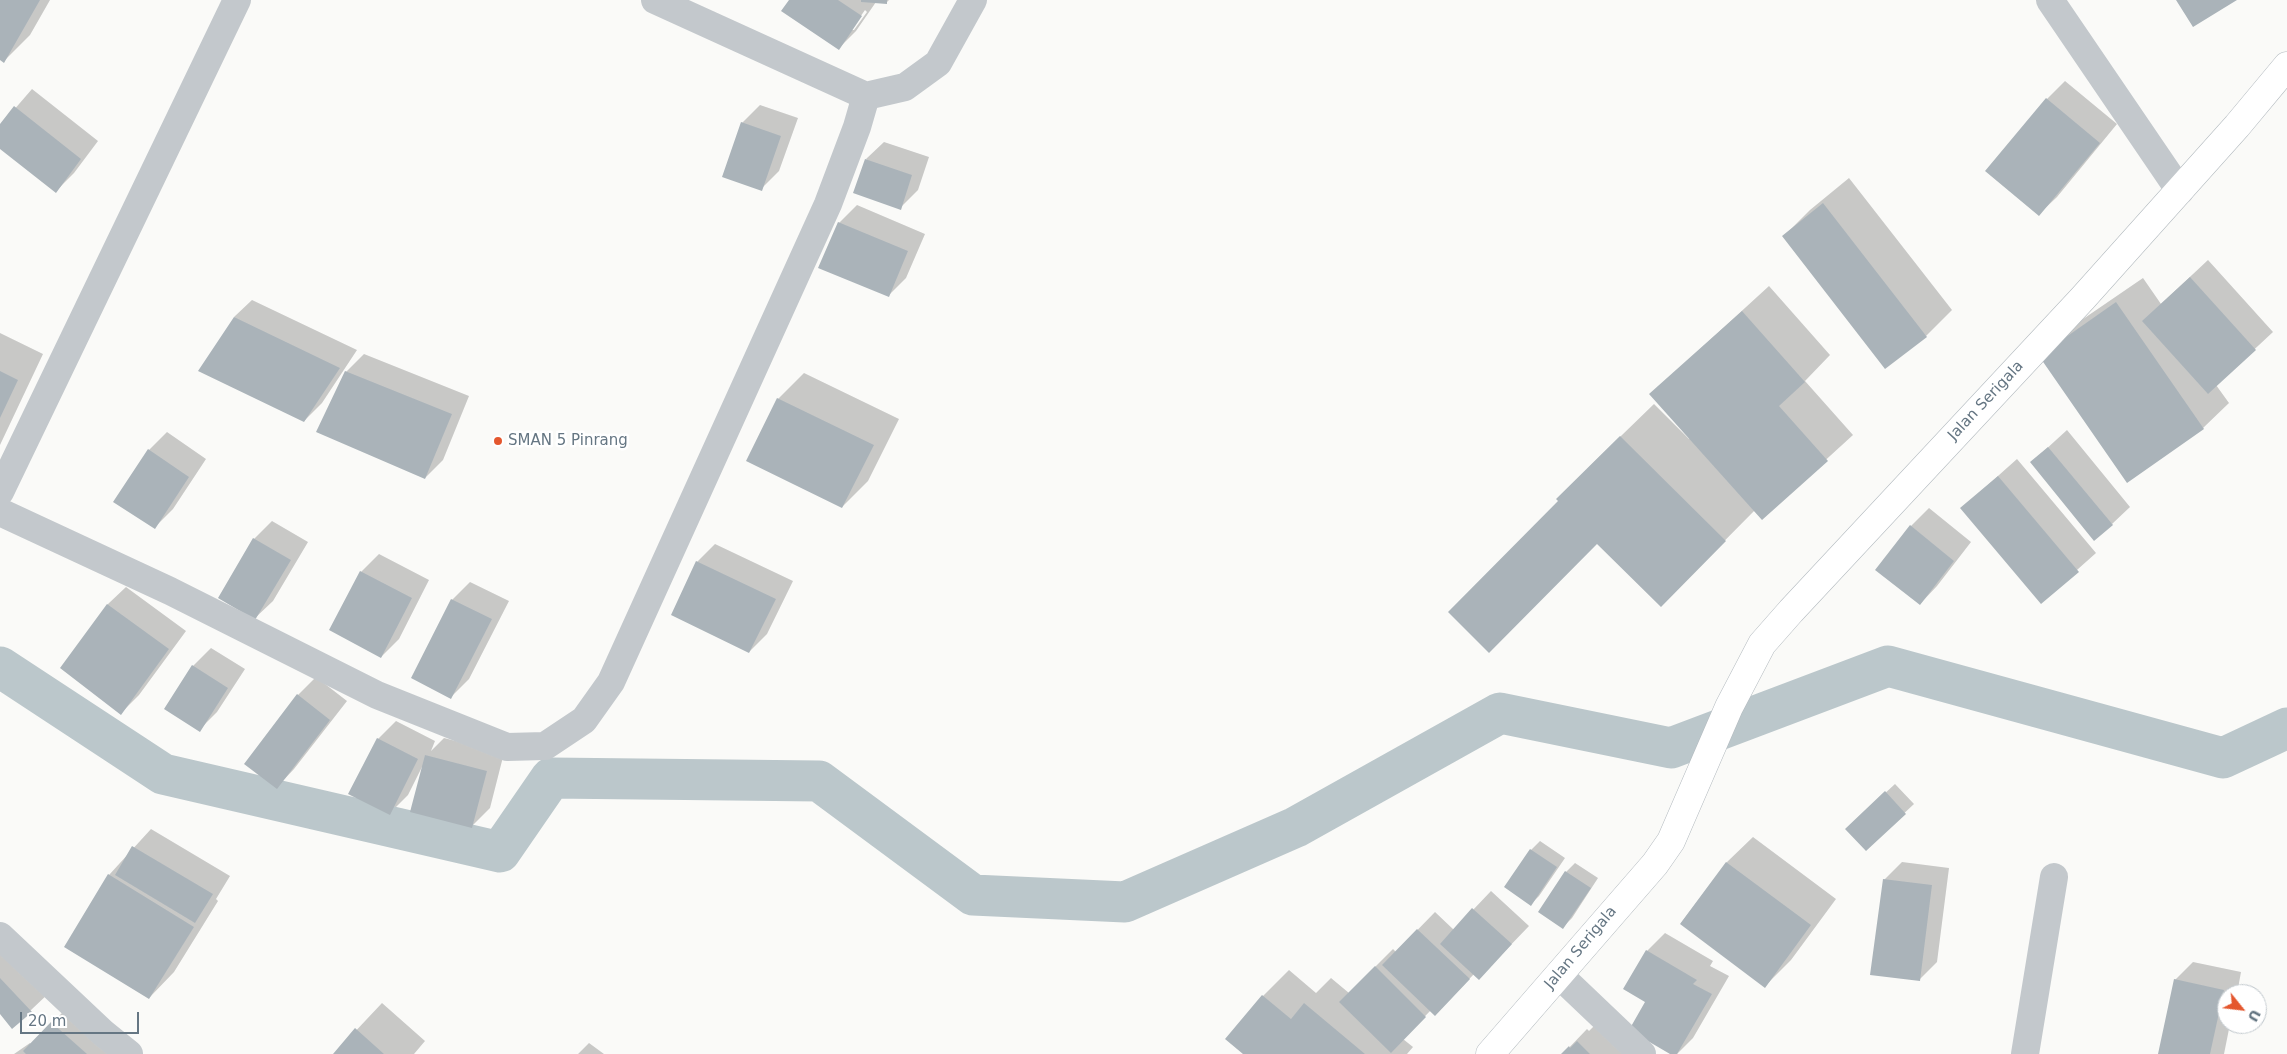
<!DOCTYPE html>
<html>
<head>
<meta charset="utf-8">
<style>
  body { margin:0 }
  #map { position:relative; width:2287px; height:1054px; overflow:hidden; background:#fafaf8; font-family:"DejaVu Sans",sans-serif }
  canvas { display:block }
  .north { position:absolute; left:2217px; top:984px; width:50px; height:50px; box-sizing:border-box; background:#fff; border:1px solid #c1c8cd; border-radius:50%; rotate:119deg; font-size:14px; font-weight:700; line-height:20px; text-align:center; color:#657683 }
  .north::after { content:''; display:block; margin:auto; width:18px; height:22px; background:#e4572e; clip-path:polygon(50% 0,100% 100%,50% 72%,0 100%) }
  .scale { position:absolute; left:20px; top:1012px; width:119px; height:22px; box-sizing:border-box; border:2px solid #657683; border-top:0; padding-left:6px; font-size:15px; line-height:18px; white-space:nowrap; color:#657683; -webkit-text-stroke:4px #fff; paint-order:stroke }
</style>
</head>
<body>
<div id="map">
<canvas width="2287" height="1054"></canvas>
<div class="north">U</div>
<div class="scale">20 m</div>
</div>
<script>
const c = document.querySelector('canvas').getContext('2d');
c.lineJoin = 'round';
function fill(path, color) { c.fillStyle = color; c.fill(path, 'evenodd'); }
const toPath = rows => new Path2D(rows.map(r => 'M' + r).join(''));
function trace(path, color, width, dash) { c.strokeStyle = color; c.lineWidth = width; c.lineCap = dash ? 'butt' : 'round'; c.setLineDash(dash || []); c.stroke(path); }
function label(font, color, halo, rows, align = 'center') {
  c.font = font + ' "DejaVu Sans",sans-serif'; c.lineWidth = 5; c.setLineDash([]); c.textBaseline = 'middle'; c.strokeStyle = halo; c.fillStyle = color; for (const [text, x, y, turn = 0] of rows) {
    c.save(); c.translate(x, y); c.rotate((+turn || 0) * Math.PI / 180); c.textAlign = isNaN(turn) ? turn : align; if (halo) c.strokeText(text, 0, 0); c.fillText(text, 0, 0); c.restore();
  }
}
const shadow = toPath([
  [0,0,50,0,30,35,4,61,0,59],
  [790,0,889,0,886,3,876,2,856,31,839,48],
  [865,10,867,12,854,30,851,30],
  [2065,81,2117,124,2057,197,2039,214,1987,171,2047,99],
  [32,89,98,141,74,173,56,191,0,148,0,126],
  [760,105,798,118,779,171,761,189,742,123],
  [884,142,929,157,918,190,900,208,866,159],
  [1849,178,1952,310,1926,336,1784,236,1810,210],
  [857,205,925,234,906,278,888,296,839,223],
  [2208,260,2273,332,2216,385,2229,403,2203,428,2041,356,2067,330,2143,278,2161,304],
  [1769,286,1830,355,1805,381,1853,435,1762,518,1755,510,1661,605,1559,501,1590,466,1654,404,1689,439,1690,438,1651,394],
  [252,300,357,350,322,403,304,421,234,317],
  [0,333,43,354,0,445],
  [364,354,469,396,443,460,425,478,346,372],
  [804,373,899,419,868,481,842,507,748,461,778,399],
  [2067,430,2130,507,2112,524,2032,462],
  [167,432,206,459,173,509,155,527,149,450],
  [2017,459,2096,553,2041,602,1962,508],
  [1929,508,1971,542,1937,586,1920,604,1911,526],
  [272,521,308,542,273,601,255,618,254,539],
  [715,544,793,581,767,634,749,652,697,562],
  [379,554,429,580,399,639,381,657,361,572],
  [470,582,509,601,469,679,451,697,413,678,452,600],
  [126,587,186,631,139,695,121,713,61,668,108,604],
  [211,648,245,669,217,712,199,730,166,709,193,666],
  [316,677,347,701,294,769,277,787,298,695],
  [396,721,435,741,431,751,444,738,504,753,490,808,472,826,422,767,408,795,390,813,378,739],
  [1895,784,1914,804,1866,849,1856,820],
  [151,829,230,876,216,899,218,901,174,972,149,998,109,875],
  [1753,837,1836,899,1791,960,1765,986,1681,923,1727,862],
  [1540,841,1565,858,1539,896,1531,904,1531,850],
  [1902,862,1949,868,1937,962,1919,980,1884,880],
  [1575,863,1598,878,1572,918,1563,927,1540,911,1566,872],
  [1491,891,1529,926,1479,978,1474,974,1453,996,1431,1010,1403,1039,1413,1047,1407,1054,1245,1054,1227,1039,1263,996,1289,970,1316,993,1331,978,1349,993,1393,949,1396,952,1435,912,1454,930],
  [1665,933,1713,961,1710,966,1729,976,1693,1038,1677,1054,1673,1054,1647,1002,1647,951],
  [0,948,49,993,13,1027,0,1012],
  [2193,962,2241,972,2237,994,2227,994,2227,1024,2230,1024,2224,1054,2159,1054,2175,980],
  [382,1003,425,1041,414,1054,334,1054],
  [70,1005,114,1054,14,1054,30,1043,31,1044],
  [1596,1024,1626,1054,1563,1054,1587,1029,1589,1031],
  [589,1043,604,1054,578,1054]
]);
const canal = toPath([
  [0,667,163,774,500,852,551,778,819,781,973,895,1125,902,1296,827,1500,713,1671,748,1888,666,2223,758,2287,728]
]);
const building = toPath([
  [0,0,40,0,4,63,0,60],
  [789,0,838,0,862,16,839,50,781,11],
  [861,0,887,0,887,4,861,2],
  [2176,0,2237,0,2193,27],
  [2046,98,2100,143,2039,216,1985,171],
  [14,106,81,159,56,193,0,149,0,124],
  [741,122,781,136,762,191,722,177],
  [865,159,912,175,901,210,853,193],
  [1823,203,1927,337,1885,369,1782,236],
  [838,222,908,251,889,297,818,268],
  [2190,277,2256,350,2208,394,2142,321],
  [2116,302,2204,429,2127,483,2039,356],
  [1742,311,1805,382,1779,406,1828,461,1762,520,1649,394],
  [234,317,340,368,304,422,198,371],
  [0,371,18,380,0,418],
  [345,371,452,414,425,479,316,432],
  [777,398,874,445,842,508,746,461],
  [1620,436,1726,541,1661,607,1597,544,1489,653,1448,612,1558,501,1556,499],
  [2048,447,2113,525,2094,541,2030,462],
  [148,449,189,477,155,529,113,502],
  [1998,476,2079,572,2041,604,1960,508],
  [1910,525,1954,561,1920,605,1875,570],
  [253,538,291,560,255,620,218,598],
  [696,561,776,599,749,653,671,615],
  [360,571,412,598,381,658,329,630],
  [451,599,492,619,451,699,411,678],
  [107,604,169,649,121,715,60,668],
  [192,665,228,688,200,732,164,709],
  [297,694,330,720,277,789,244,764],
  [377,738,418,759,390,815,348,794],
  [425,755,487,771,472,828,410,812],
  [1885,791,1906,814,1866,851,1845,829],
  [132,846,213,894,195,923,115,875],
  [1530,849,1557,867,1531,906,1504,887],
  [1726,862,1811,925,1765,988,1680,924],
  [1565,871,1591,888,1563,929,1538,912],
  [108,874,194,927,149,999,64,947],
  [1883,879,1932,885,1920,981,1870,975],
  [1472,908,1512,944,1479,980,1440,944],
  [1417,929,1470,979,1435,1016,1382,965],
  [1646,950,1697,980,1693,984,1712,994,1677,1054,1670,1054,1629,1030,1645,1002,1623,989],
  [1375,966,1426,1017,1391,1053,1339,1002],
  [0,978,32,1012,12,1029,0,1014],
  [2174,979,2224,990,2210,1054,2158,1054],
  [1262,995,1291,1019,1304,1003,1365,1054,1243,1054,1225,1039],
  [51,1022,87,1054,26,1054,23,1051],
  [355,1028,384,1054,333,1054],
  [1577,1041,1590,1054,1561,1054,1569,1046,1570,1048]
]);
const street = toPath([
  [655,0,866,96,905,87,938,63,973,0],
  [2050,0,2180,191],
  [0,492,237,0],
  [0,512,170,591,377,695,507,747,545,746,584,720,611,682,828,204,857,127,866,96],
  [0,936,103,1033,129,1054],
  [1559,975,1642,1054],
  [2025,1054,2054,877]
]);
const secondary = toPath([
  [1490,1054,1655,864,1671,841,1729,707,1762,644,1791,611,2083,298,2237,126,2287,66]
]);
const markers = [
  [498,441,5,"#e4572e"]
];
const streetNames = [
  ["Jalan Serigala",1986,401,-47],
  ["Jalan Serigala",1581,948,-50]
];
const poiNames = [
  ["SMAN 5 Pinrang",508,441]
];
fill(shadow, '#0003');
trace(canal, '#bbc7cb', 41);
fill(building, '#aab3b9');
trace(secondary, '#b3babf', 29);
trace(street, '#c3c8cc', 28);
trace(secondary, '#fff', 28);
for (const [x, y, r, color] of markers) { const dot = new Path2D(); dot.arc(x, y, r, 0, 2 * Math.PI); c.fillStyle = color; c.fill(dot); trace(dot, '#fff', 2); }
label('15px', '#657683', '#fff', streetNames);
label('15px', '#657683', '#fff', poiNames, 'left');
</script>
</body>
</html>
